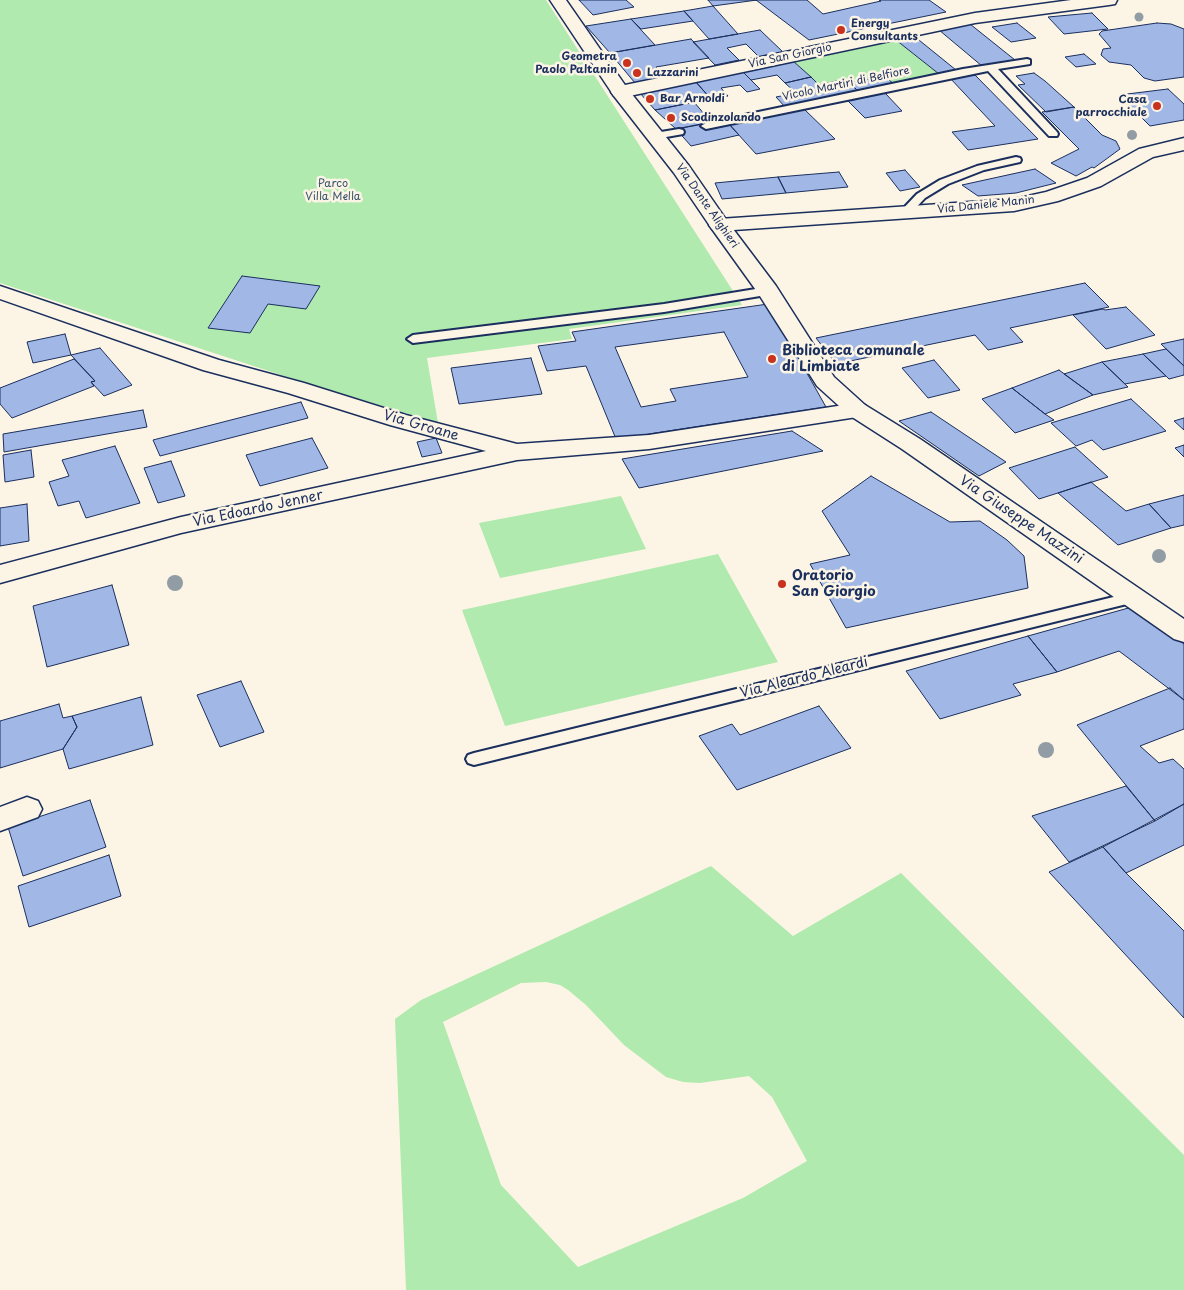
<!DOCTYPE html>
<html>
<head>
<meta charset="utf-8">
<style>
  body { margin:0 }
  canvas { display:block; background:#fcf5e5 }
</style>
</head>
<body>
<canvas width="1184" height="1290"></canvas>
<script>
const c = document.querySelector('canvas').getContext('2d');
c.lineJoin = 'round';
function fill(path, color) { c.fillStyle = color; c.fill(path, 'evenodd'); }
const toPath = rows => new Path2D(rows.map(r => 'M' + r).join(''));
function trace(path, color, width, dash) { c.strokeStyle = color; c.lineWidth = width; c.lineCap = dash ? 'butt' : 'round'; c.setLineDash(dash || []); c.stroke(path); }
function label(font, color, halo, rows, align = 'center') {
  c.font = font + ' "Playpen Sans",sans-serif'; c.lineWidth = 5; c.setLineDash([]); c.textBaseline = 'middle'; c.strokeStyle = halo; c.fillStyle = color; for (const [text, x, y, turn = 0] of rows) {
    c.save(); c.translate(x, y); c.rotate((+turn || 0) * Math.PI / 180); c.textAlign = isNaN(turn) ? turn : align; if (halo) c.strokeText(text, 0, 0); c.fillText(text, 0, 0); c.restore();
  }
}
const green = toPath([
  [0,0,546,0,742,305,569,329,572,339,427,358,438,423,284,376,0,283],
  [896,40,939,74,894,84,884,76,850,83,845,79,819,85,793,61],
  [621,496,646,549,500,578,479,523],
  [718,554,778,662,505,726,462,610],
  [711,866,793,936,901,873,1184,1155,1184,1290,406,1290,395,1019,421,1000],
  [546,982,560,985,568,990,586,1005,624,1045,666,1077,683,1082,700,1083,749,1076,772,1097,807,1161,743,1198,578,1267,501,1185,443,1022,521,983]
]);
const building = toPath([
  [579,0,626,0,634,7,593,15,579,0],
  [708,0,757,0,713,6,708,0],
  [756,0,807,0,823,14,881,1,879,0,929,0,946,12,809,40,756,0],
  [713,6,738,34,709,39,684,11,713,6],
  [684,11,693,21,641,29,631,19,684,11],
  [1092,13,1108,29,1064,34,1048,17,1092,13],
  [631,19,655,45,610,53,586,26,631,19],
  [1017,23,1036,38,1011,42,992,27,1017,23],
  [1157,23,1171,24,1184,29,1184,77,1155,81,1144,78,1131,65,1109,62,1101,55,1103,49,1111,48,1099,34,1102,31,1157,23],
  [970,24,1015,60,982,66,939,30,970,24],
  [760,30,783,52,759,57,746,44,727,48,739,60,715,65,693,42,760,30],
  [914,36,956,70,939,74,896,40,914,36],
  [691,39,709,58,656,67,665,78,635,83,610,53,691,39],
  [1084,54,1096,64,1076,67,1065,57,1084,54],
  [793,61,811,77,785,83,777,75,751,80,743,72,793,61],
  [743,72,760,89,747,92,740,85,721,88,728,96,711,99,695,81,743,72],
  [973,73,1038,139,968,150,952,132,995,126,949,77,973,73],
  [1034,73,1045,81,1074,107,1046,112,1018,85,1025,84,1016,76,1034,73],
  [884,76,894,84,859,92,850,83,884,76],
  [811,77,819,85,845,79,859,92,785,107,776,97,796,93,785,83,811,77],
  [695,81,711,99,655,110,639,92,695,81],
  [1168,89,1184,104,1184,120,1150,126,1141,117,1138,117,1119,95,1168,89],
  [885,93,902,111,865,118,848,101,885,93],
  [694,102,711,122,676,129,655,110,694,102],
  [1074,107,1102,135,1116,141,1120,149,1094,168,1092,167,1076,176,1051,163,1079,149,1042,112,1074,107],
  [804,109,835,139,756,154,728,123,804,109],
  [728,123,739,135,691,146,676,129,704,124,707,127,728,123],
  [1035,169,1056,183,1016,193,978,196,962,185,1035,169],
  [905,170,920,187,900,191,886,173,905,170],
  [839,172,848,187,786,193,778,177,839,172],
  [778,177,786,193,722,199,715,183,778,177],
  [242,276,320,286,306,309,268,304,250,333,208,328,242,276],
  [1085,283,1109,307,1010,328,1023,342,988,350,975,335,836,364,816,338,1085,283],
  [768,304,826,407,616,439,586,366,547,371,538,346,576,341,572,332,768,304],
  [724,332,748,377,670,389,676,401,641,407,615,347,724,332],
  [1126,307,1155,335,1106,349,1073,315,1103,309,1105,310,1126,307],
  [65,334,71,355,33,363,27,342,65,334],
  [1184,339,1184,366,1161,344,1184,339],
  [100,348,132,385,104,396,91,382,95,381,71,355,100,348],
  [1166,349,1184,366,1184,375,1169,379,1143,354,1166,349],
  [1143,354,1166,376,1125,384,1102,362,1143,354],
  [531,358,542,394,459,404,451,368,531,358],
  [74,359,95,381,91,382,94,386,12,418,0,404,0,388,74,359],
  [934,360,960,390,928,398,902,368,934,360],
  [1102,362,1128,387,1093,395,1064,374,1102,362],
  [1059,370,1093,395,1045,414,1012,388,1059,370],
  [1012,388,1045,414,1054,420,1015,433,982,399,1012,388],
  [1131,399,1166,431,1103,450,1092,440,1076,446,1051,423,1131,399],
  [301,402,308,418,160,456,153,440,301,402],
  [143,410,147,427,4,452,3,434,143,410],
  [931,412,1006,462,979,476,899,421,931,412],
  [1184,418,1184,430,1174,421,1184,418],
  [792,431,823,451,639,488,622,459,792,431],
  [312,438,328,468,260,486,246,455,312,438],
  [436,438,442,453,422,457,417,442,436,438],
  [1184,445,1184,457,1175,448,1184,445],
  [115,446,140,503,86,518,79,501,58,506,49,482,69,476,62,460,115,446],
  [1075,447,1108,477,1039,499,1009,468,1075,447],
  [31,450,34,477,5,482,3,455,31,450],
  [171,461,185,496,158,503,144,468,171,461],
  [871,476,950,522,980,521,1007,540,1024,556,1028,588,846,628,810,564,850,555,822,511,871,476],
  [1091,482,1126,511,1149,504,1171,528,1118,545,1058,493,1091,482],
  [1184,495,1184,525,1171,528,1149,504,1184,495],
  [27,504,29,541,0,546,0,508,27,504],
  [112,585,129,645,47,667,33,606,112,585],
  [1132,607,1184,644,1184,700,1119,651,1057,672,1028,636,1132,607],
  [1028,636,1057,672,1013,684,1021,695,940,719,906,671,1028,636],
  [241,681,264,732,220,747,197,695,241,681],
  [1170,688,1184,700,1184,729,1140,746,1159,763,1173,759,1184,769,1184,804,1155,821,1077,725,1170,688],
  [141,697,153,745,69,769,63,749,77,727,72,716,141,697],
  [59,704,63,718,72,716,77,727,63,749,0,768,0,721,59,704],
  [819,706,851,748,737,790,699,736,732,724,740,735,819,706],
  [1126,786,1155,821,1069,862,1032,816,1126,786],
  [90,800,106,847,23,876,8,827,90,800],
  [1184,804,1184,845,1126,873,1103,847,1184,804],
  [1103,847,1126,873,1184,931,1184,1018,1049,872,1103,847],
  [109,855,121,896,29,927,18,886,109,855]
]);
const service = toPath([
  [1027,59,1030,60,1030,64,998,69,1057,132,1058,134,1057,136,1049,136,988,71,706,129,701,126,706,123,963,69,1027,59],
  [679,129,683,130,684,132,683,134,655,139,650,136,655,133,679,129],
  [1016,157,1020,158,1021,160,1020,162,984,170,948,184,925,198,909,215,905,216,899,213,917,194,940,180,977,166,1016,157],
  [768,287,772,288,774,291,772,294,664,312,413,343,407,339,413,335,664,304,768,287],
  [1134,592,1139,593,1141,597,1139,601,474,765,468,763,466,759,468,755,474,753,1134,592]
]);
const minor = toPath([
  [1071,0,1117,0,1115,4,1109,5,975,23,620,98,614,96,611,92,614,88,620,86,975,13,1071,0],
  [1184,138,1184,150,1153,157,1101,186,1058,201,1014,211,719,231,712,229,709,225,712,221,719,219,1014,199,1046,192,1087,178,1139,149,1184,138],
  [0,286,219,360,304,383,406,415,517,444,649,435,857,403,865,405,869,410,865,415,857,417,649,449,517,460,181,533,0,583,0,565,181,517,486,451,390,425,288,393,203,370,0,299,0,286],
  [27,797,38,801,42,809,38,817,0,831,0,807,27,797]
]);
const tertiary = toPath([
  [550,0,566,0,627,88,689,166,727,221,776,286,834,377,865,405,920,439,1184,619,1184,642,1174,639,902,449,849,415,817,386,758,293,712,229,674,173,614,96,550,0]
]);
const trees = [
  [1139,17,4.5],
  [1132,135,5],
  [1159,556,7],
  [175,583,8],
  [1046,750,8]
];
const markers = [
  [841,30,5,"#c8321e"],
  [627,63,5,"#c8321e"],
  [637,73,5,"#c8321e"],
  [650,99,5,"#c8321e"],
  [1157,106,5,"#c8321e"],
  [671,118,5,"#c8321e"],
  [772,359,5,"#c8321e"],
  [782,584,5,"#c8321e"]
];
const farPoinames = [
  ["Energy",851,24],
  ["Consultants",851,37],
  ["Geometra",617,57,"right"],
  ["Paolo Paltanin",617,70,"right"],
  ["Lazzarini",647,73],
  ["Bar Arnoldi",660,99],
  ["Casa",1147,100,"right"],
  ["parrocchiale",1147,113,"right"],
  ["Scodinzolando",681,118]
];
const farStreetnames = [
  ["Via San Giorgio",790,56,-12],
  ["Vicolo Martiri di Belfiore",846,84,-12],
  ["Via Daniele Manin",986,205,-6],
  ["Via Dante Alighieri",707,206,55]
];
const farParknames = [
  ["Parco",333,184],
  ["Villa Mella",333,197]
];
const poiNames = [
  ["Biblioteca comunale",782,351],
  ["di Limbiate",782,367],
  ["Oratorio",792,576],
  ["San Giorgio",792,592]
];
const streetNames = [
  ["Via Groane",421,426,16],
  ["Via Edoardo Jenner",258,509,-12],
  ["Via Giuseppe Mazzini",1021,520,34],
  ["Via Aleardo Aleardi",804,678,-14]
];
fill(green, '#b0eaae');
fill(building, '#a1b8e6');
trace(building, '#1b2f5e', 1);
trace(service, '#1b2f5e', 4);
trace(minor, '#1b2f5e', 3);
trace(tertiary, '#1b2f5e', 3);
fill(service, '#fcf5e5');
fill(minor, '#fcf5e5');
fill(tertiary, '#fcf5e5');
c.fillStyle = '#919ca4';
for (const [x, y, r] of trees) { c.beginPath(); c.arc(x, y, r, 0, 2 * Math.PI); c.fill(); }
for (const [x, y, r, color] of markers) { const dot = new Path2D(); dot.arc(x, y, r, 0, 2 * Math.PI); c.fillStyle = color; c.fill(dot); trace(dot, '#fcf5e5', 2); }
label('bold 11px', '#1b2f5e', '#fcf5e5', farPoinames, 'left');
label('11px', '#1b2f5e', '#fcf5e5', farStreetnames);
label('11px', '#39546e', '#fcf5e5', farParknames);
label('bold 14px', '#1b2f5e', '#fcf5e5', poiNames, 'left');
label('14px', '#1b2f5e', '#fcf5e5', streetNames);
</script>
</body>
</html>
